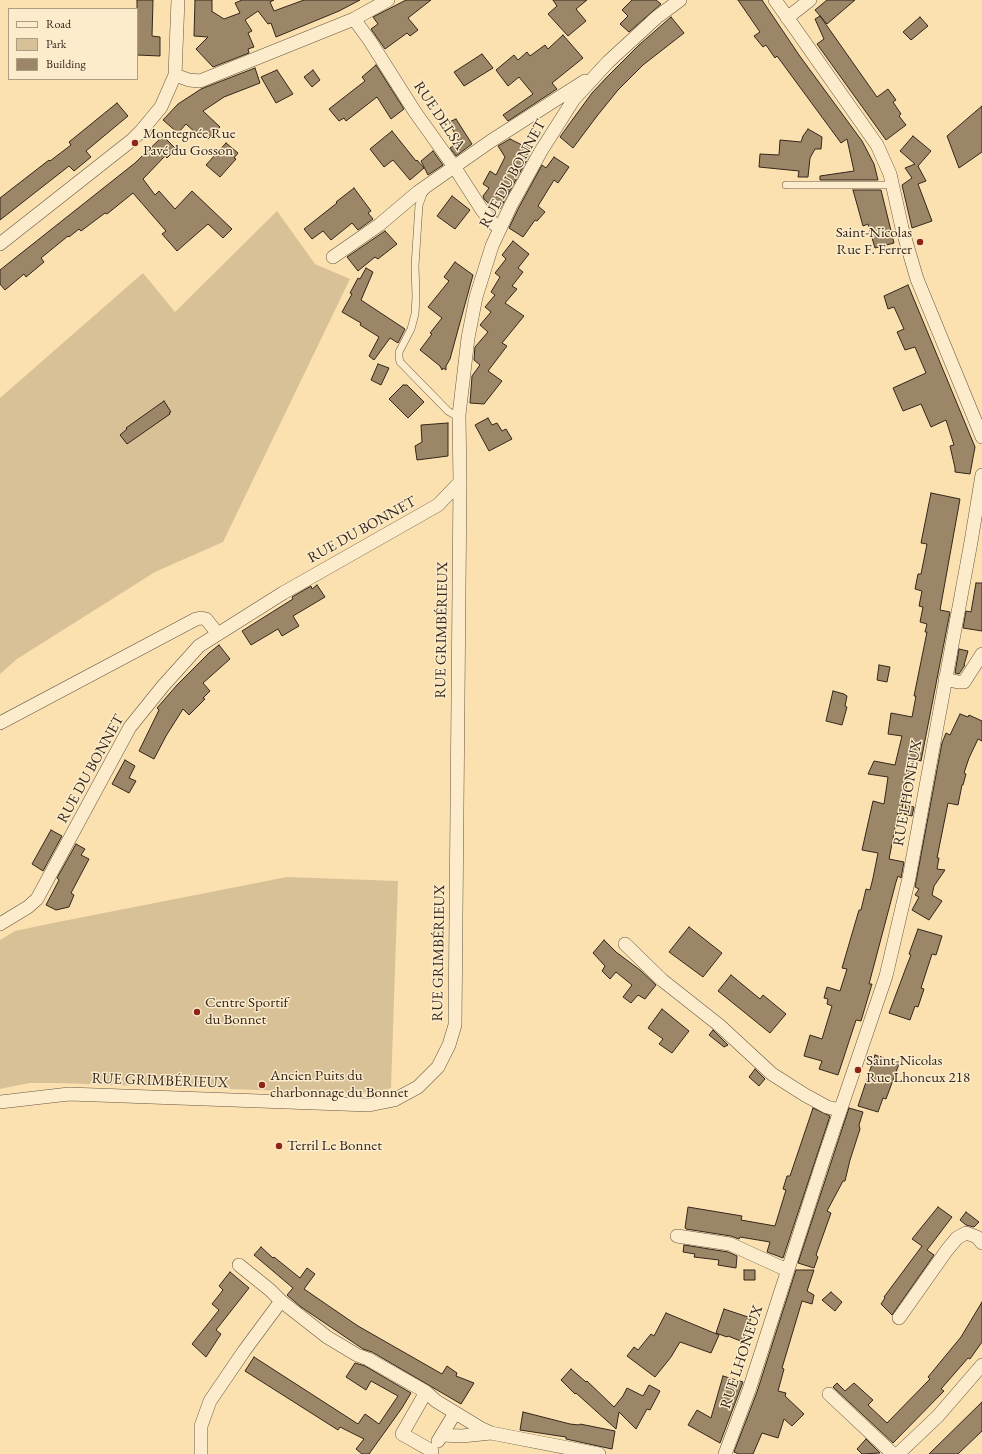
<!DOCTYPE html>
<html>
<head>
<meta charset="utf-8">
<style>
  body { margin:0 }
  #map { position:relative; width:982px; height:1454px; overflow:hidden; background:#fbe1b0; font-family:"EB Garamond",serif }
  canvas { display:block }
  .legend { position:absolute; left:8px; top:8px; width:130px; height:72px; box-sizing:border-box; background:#fceccc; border:1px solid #ac9d85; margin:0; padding:5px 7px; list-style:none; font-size:12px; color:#34261b }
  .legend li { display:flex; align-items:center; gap:8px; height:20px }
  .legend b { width:20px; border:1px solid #ac9d85 }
</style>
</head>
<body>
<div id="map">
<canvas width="982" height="1454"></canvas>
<ul class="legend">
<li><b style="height:5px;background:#fceccc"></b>Road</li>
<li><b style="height:11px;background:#d9c197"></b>Park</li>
<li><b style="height:11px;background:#9b8768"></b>Building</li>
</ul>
</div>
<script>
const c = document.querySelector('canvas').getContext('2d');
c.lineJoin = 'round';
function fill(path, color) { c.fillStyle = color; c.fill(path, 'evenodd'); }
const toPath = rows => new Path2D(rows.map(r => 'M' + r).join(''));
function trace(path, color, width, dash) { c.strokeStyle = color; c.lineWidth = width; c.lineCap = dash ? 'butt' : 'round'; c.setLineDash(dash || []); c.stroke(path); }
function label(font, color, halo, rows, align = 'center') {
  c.font = font + ' "EB Garamond",serif'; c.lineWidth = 3; c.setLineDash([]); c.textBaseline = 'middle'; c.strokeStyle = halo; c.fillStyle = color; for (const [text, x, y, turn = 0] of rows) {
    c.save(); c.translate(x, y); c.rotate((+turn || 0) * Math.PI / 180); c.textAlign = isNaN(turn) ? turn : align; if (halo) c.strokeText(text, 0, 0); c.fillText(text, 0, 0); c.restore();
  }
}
const green = toPath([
  [277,211,315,264,350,279,223,542,155,572,17,659,0,674,0,398,143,273,175,312],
  [287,877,398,881,391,1088,379,1092,344,1093,58,1083,29,1083,0,1089,0,940,15,931,48,924]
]);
const building = toPath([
  [137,0,153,0,152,36,160,37,160,56,137,55,137,0],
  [195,0,212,0,212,12,213,12,224,19,240,13,235,3,242,0,274,0,270,2,274,11,304,0,360,0,339,11,276,37,271,23,268,24,258,11,245,20,252,31,248,33,254,47,248,49,249,53,213,67,196,49,208,37,194,36,195,0],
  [406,0,431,0,408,18,418,30,410,36,407,33,385,49,371,29,378,24,373,17,406,0],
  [553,0,587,0,576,9,586,21,568,36,548,14,557,6,553,0],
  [632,0,656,0,661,4,629,32,620,24,628,16,622,10,632,0],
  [738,0,762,0,799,55,862,141,874,164,878,180,820,180,820,176,854,171,847,139,841,143,777,56,775,58,766,45,763,47,754,36,760,32,738,0],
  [827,0,855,0,827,24,815,10,827,0],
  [820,16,877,97,888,89,896,100,893,102,901,114,899,116,906,125,886,140,817,44,824,39,815,19,820,16],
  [671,17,684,33,643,65,618,90,597,116,573,148,560,137,570,123,592,93,607,77,639,45,671,17],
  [920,17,928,26,911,40,903,32,920,17],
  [563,35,583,58,552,83,557,89,508,121,503,115,533,94,519,77,508,86,496,70,514,55,518,60,527,52,530,56,545,45,548,49,563,35],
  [482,54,493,68,464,86,454,72,482,54],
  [376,65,404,109,391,119,377,97,346,121,344,118,339,121,329,109,365,81,362,77,376,65],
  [255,68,260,83,224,97,203,111,220,127,208,139,199,132,197,134,186,124,178,133,163,120,178,104,201,89,255,68],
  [277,70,293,94,276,103,261,77,277,70],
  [313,70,320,80,312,87,304,77,313,70],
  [117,103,128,116,86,151,91,157,74,171,69,166,0,220,0,198,49,160,50,161,71,145,69,142,117,103],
  [982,106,982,152,959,168,947,136,982,106],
  [456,119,472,144,456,156,450,148,459,142,449,122,456,119],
  [808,129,822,137,821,149,815,149,810,158,808,177,798,177,799,171,759,167,760,154,779,155,780,140,801,142,803,136,808,129],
  [392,131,416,161,417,160,424,168,410,180,393,160,384,167,370,149,392,131],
  [163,136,176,149,167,158,165,156,143,179,155,195,159,191,175,209,192,191,232,229,223,238,208,224,177,251,162,234,166,231,133,193,107,214,105,213,81,231,79,229,69,237,68,236,41,258,44,262,26,277,24,274,5,290,0,284,0,270,135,163,163,136],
  [913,136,931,151,918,166,926,181,918,184,932,221,912,228,902,185,912,178,905,168,915,164,900,151,913,136],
  [510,139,530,149,527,155,529,156,500,209,488,203,484,199,483,196,489,188,483,184,490,171,496,175,505,157,498,146,510,139],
  [226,143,238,153,234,158,236,159,220,177,206,165,226,143],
  [433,151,443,165,428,175,421,161,433,151],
  [554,157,569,167,558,183,554,180,538,206,545,212,537,221,535,220,523,237,509,228,518,209,542,165,546,168,554,157],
  [354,188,371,211,368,213,373,219,358,230,352,223,331,240,323,231,312,239,304,229,337,203,336,202,354,188],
  [853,190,881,190,894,243,875,248,868,224,863,226,853,190],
  [452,196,470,210,455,229,437,216,452,196],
  [385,231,397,244,378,259,375,257,358,271,347,257,385,231],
  [513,241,529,254,518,268,523,272,512,286,517,289,505,303,524,316,502,343,507,346,488,371,502,381,484,404,470,403,472,376,480,365,474,360,475,347,488,332,480,325,491,312,485,307,495,295,491,292,500,277,495,273,506,259,502,255,513,241],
  [455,262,473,275,450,359,446,366,446,370,443,368,442,370,440,366,420,350,432,334,430,333,442,318,428,307,449,281,444,277,455,262],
  [366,268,373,272,361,300,405,329,398,343,390,338,374,360,369,356,379,337,360,325,361,323,342,312,352,294,350,293,358,278,360,279,366,268],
  [908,285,975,447,970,474,955,472,955,468,950,446,954,445,946,420,931,427,921,404,903,411,893,388,926,373,915,347,905,350,897,332,904,329,894,307,888,309,884,296,908,285],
  [378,364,389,368,381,385,371,380,378,364],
  [403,385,407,385,424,402,408,418,389,399,403,385],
  [164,401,171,412,169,413,170,414,127,444,120,435,127,429,126,428,164,401],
  [488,418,492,425,497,423,502,431,506,429,512,439,489,451,475,425,488,418],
  [448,423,448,456,417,460,415,446,422,442,421,425,448,423],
  [931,493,960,499,940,610,950,612,921,761,914,759,912,766,910,766,901,814,898,813,889,859,904,862,901,878,898,876,896,882,869,984,872,984,861,1021,856,1020,838,1075,819,1069,822,1061,804,1056,810,1035,822,1039,832,1006,827,1004,828,999,824,998,827,987,840,991,847,969,842,968,859,910,861,910,866,889,870,890,873,878,878,853,862,850,873,801,884,804,888,777,868,774,874,761,895,765,902,736,888,734,891,713,912,717,916,696,914,696,927,632,925,632,927,624,920,622,923,607,919,606,922,591,915,589,918,574,921,574,927,544,921,543,931,493],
  [976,583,982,583,982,631,963,628,966,611,971,612,976,583],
  [317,585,325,597,293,616,299,626,282,636,278,629,251,645,242,631,293,599,292,597,311,586,312,589,317,585],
  [219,645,230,659,203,683,210,691,203,698,205,699,189,715,183,709,166,736,154,759,139,751,159,710,157,708,177,685,209,653,219,645],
  [959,649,968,651,964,665,965,665,959,674,955,673,959,649],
  [879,665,890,667,887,682,877,680,879,665],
  [833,691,844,694,847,696,845,706,847,707,842,725,826,721,833,691],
  [960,714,968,717,969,715,982,721,982,741,978,739,969,758,964,773,966,774,963,785,962,785,958,805,948,803,937,858,939,858,937,869,945,870,934,886,932,895,942,901,929,920,912,910,919,897,915,895,919,889,915,887,942,743,946,733,950,735,960,714],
  [125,760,135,766,129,778,136,781,129,793,112,784,125,760],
  [906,805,914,807,912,816,904,814,906,805],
  [51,830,62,836,43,871,32,864,51,830],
  [76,844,85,849,81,855,89,859,71,893,74,895,69,907,56,910,46,905,59,880,57,878,76,844],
  [689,927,722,953,703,977,669,952,689,927],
  [918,929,942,936,936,955,932,954,921,988,924,989,918,1007,915,1006,910,1020,889,1013,907,965,911,955,909,954,918,929],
  [604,940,616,952,640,970,656,985,645,999,638,995,631,1003,623,997,632,985,616,972,610,979,602,971,605,966,593,953,604,940],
  [731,975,760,999,763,995,786,1014,770,1033,718,991,731,975],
  [662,1009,689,1031,672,1053,659,1044,663,1039,648,1028,662,1009],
  [713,1030,728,1045,724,1047,709,1035,713,1030],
  [875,1055,899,1064,886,1099,883,1098,878,1112,858,1106,875,1055],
  [755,1069,765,1079,759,1086,749,1077,755,1069],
  [813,1108,830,1116,783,1258,767,1252,770,1242,740,1237,739,1239,731,1236,686,1229,685,1228,688,1207,742,1216,741,1220,775,1226,786,1190,783,1189,787,1176,790,1176,813,1108],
  [849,1108,863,1112,859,1125,860,1129,850,1160,845,1181,843,1181,827,1211,831,1213,816,1255,818,1257,814,1268,798,1263,849,1108],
  [938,1207,952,1217,927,1250,934,1255,892,1315,881,1304,885,1298,884,1297,922,1246,912,1239,938,1207],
  [966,1212,979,1222,974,1227,966,1225,960,1220,966,1212],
  [684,1245,728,1252,737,1256,736,1268,718,1265,719,1260,694,1257,695,1254,683,1252,684,1245],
  [261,1247,273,1258,274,1257,300,1278,307,1268,315,1274,304,1289,358,1326,442,1374,447,1366,457,1373,456,1376,474,1383,461,1404,372,1352,363,1349,301,1307,287,1295,293,1288,254,1255,261,1247],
  [744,1270,755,1270,755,1280,744,1280,744,1270],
  [796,1270,814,1270,807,1291,814,1295,812,1304,802,1301,782,1368,784,1369,778,1391,786,1393,785,1396,804,1414,792,1426,784,1419,778,1438,762,1433,753,1454,739,1454,734,1452,757,1392,796,1270],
  [230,1272,249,1288,216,1330,221,1334,206,1357,192,1344,219,1310,212,1304,223,1290,219,1286,230,1272],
  [831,1292,842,1302,835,1311,822,1300,831,1292],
  [982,1302,982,1342,970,1359,968,1358,941,1389,944,1391,893,1443,833,1387,837,1383,845,1391,854,1383,873,1400,868,1405,887,1423,930,1379,928,1377,961,1337,982,1302],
  [724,1309,751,1318,743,1342,728,1336,727,1337,716,1333,724,1309],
  [666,1313,719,1335,711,1353,680,1342,671,1357,655,1377,627,1356,634,1347,638,1350,651,1334,654,1336,666,1313],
  [254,1357,358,1424,365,1414,379,1424,398,1396,371,1381,366,1390,346,1377,355,1363,365,1366,411,1393,402,1408,369,1454,362,1454,356,1449,364,1439,340,1427,338,1430,245,1371,254,1357],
  [571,1369,586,1382,587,1381,614,1407,623,1396,627,1388,643,1396,649,1385,660,1391,650,1410,647,1409,636,1429,619,1412,616,1429,576,1393,575,1394,561,1380,571,1369],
  [723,1376,743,1382,720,1443,688,1425,697,1410,711,1418,723,1376],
  [982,1402,982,1431,958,1454,929,1454,982,1402],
  [523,1412,570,1424,579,1425,580,1424,615,1431,612,1449,566,1439,566,1437,520,1430,523,1412],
  [866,1439,880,1453,862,1454,857,1449,866,1439]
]);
const service = toPath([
  [786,185,885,185,892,183],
  [426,190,423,194,419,205,415,266,416,297,415,314,411,329,399,352,399,357,400,362,404,366,448,411,453,414,459,415]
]);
const minor = toPath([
  [775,0,877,145,890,174,902,228,917,279,982,437],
  [787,18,810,0],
  [354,19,370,41,415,112,455,168,482,210,493,223,500,228],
  [175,75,189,80,200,81,354,19,388,0],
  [0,244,132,140,142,130,161,107,175,75,178,0],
  [333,257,379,225,418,192,491,141,585,81],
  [945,679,958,682,964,682,982,654],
  [0,723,196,619,201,618,206,619,218,634],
  [0,924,28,907,37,899,130,727,163,686,199,646,283,593,438,505,460,482],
  [625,944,662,980,719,1025,772,1074,805,1095,827,1107,840,1110],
  [0,1102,69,1094,369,1105,394,1100,418,1087,438,1067,449,1045,455,1025,460,482,459,415,468,338,476,297,492,246,511,205,541,151,574,99,608,62,657,17,680,0],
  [677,1236,730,1244,787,1270],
  [239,1265,270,1290,281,1301,327,1337,357,1355,368,1359,426,1392,436,1401,482,1429,491,1433,599,1454],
  [899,1318,947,1250,957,1238,966,1233,977,1237,982,1243],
  [426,1392,402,1434,432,1451],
  [829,1394,893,1454],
  [442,1435,462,1436,491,1433],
  [438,1441,455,1413],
  [201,1454,201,1426,210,1401,244,1351,281,1301],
  [725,1454,749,1390,824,1158,886,976,909,878,971,542,982,475],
  [898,1454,938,1416,982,1365]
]);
const markers = [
  [135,143,4,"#8f2418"],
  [920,242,4,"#8f2418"],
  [197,1012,4,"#8f2418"],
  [858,1070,4,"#8f2418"],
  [262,1085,4,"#8f2418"],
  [279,1146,4,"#8f2418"]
];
const streetNames = [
  ["RUE DELSA",439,116,56],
  ["RUE DU BONNET",513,174,-61],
  ["RUE DU BONNET",362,530,-29],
  ["RUE GRIMBÉRIEUX",442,630,-89],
  ["RUE DU BONNET",91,769,-61],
  ["RUE LHONEUX",908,793,-80],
  ["RUE GRIMBÉRIEUX",439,953,-89],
  ["RUE GRIMBÉRIEUX",160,1081,2],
  ["RUE LHONEUX",742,1357,-72]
];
const poiNames = [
  ["Montegnée Rue",143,134],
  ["Pavé du Gosson",143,151],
  ["Saint-Nicolas",912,233,"right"],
  ["Rue F. Ferrer",912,250,"right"],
  ["Centre Sportif",205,1003],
  ["du Bonnet",205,1020],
  ["Saint-Nicolas",866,1061],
  ["Rue Lhoneux 218",866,1078],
  ["Ancien Puits du",270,1076],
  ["charbonnage du Bonnet",270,1093],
  ["Terril Le Bonnet",287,1146]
];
fill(green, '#d9c197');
fill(building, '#9b8768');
trace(building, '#34261b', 1);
trace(service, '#665540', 8);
trace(minor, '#665540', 14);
trace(service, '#fceccc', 7);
trace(minor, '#fceccc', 13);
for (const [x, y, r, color] of markers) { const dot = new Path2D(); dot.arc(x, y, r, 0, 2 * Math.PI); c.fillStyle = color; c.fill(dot); trace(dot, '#fceccc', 1.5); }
label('15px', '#34261b', '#fceccc', streetNames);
label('15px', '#34261b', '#fceccc', poiNames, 'left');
</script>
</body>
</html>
